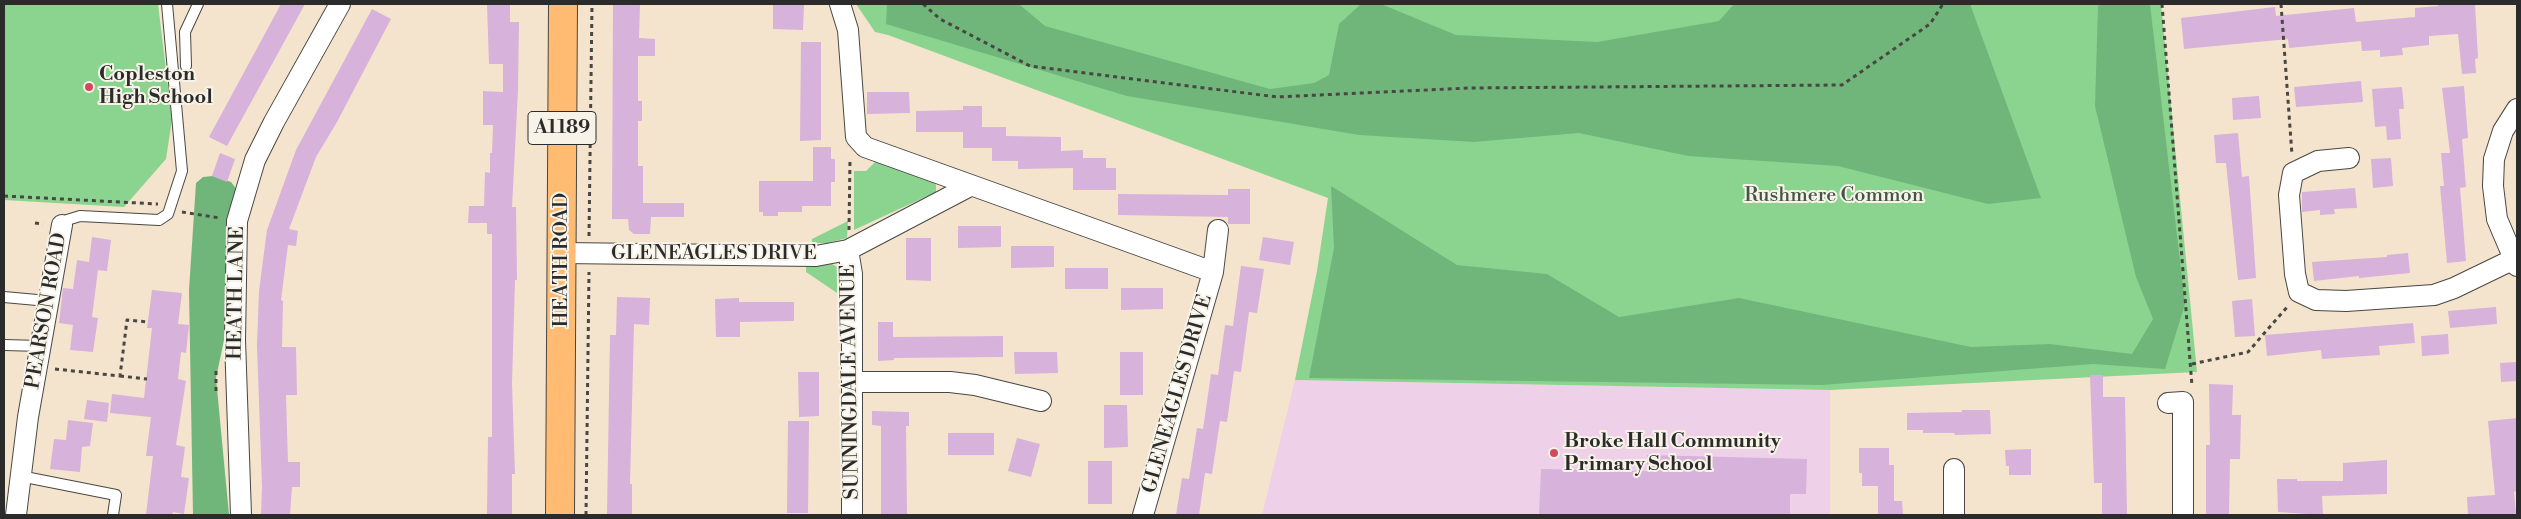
<!DOCTYPE html>
<html>
<head>
<meta charset="utf-8">
<style>
  body { margin:0 }
  #map { position:relative; width:2521px; height:519px; overflow:hidden; background:#f4e4cd; font-family:"Libre Bodoni",serif }
  canvas { display:block }
  .frame { position:absolute; inset:0; border:5px solid #2b2b2b; pointer-events:none }
</style>
</head>
<body>
<div id="map">
<canvas width="2521" height="519"></canvas>
<div class="frame"></div>
</div>
<script>
const c = document.querySelector('canvas').getContext('2d');
c.lineJoin = 'round';
function fill(path, color) { c.fillStyle = color; c.fill(path, 'evenodd'); }
const toPath = rows => new Path2D(rows.map(r => 'M' + r).join(''));
function trace(path, color, width, dash) { c.strokeStyle = color; c.lineWidth = width; c.lineCap = dash ? 'butt' : 'round'; c.setLineDash(dash || []); c.stroke(path); }
function label(font, color, halo, rows, align = 'center') {
  c.font = font + ' "Libre Bodoni",serif'; c.lineWidth = 4; c.setLineDash([]); c.textBaseline = 'middle'; c.strokeStyle = halo; c.fillStyle = color; for (const [text, x, y, turn = 0] of rows) {
    c.save(); c.translate(x, y); c.rotate((+turn || 0) * Math.PI / 180); c.textAlign = isNaN(turn) ? turn : align; if (halo) c.strokeText(text, 0, 0); c.fillText(text, 0, 0); c.restore();
  }
}
const built = toPath([
  [1295,380,1830,390,1830,515,1262,515]
]);
const green = toPath([
  [4,4,158,4,172,120,166,159,124,207,4,200],
  [856,4,2161,4,2197,372,1830,390,1295,380,1317,271,1328,198,888,35,875,32],
  [878,159,932,178,936,185,936,192,854,230,854,171,866,171],
  [848,221,847,238,827,243,812,243,812,239],
  [832,264,841,269,846,277,843,297,806,272,806,265]
]);
const forest = toPath([
  [887,4,1019,4,1045,26,1270,89,1314,83,1329,75,1339,24,1361,4,1381,4,1456,35,1597,42,1719,21,1734,4,1970,4,2041,198,1988,204,1838,166,1688,156,1579,133,1474,142,1359,135,1127,96,886,24],
  [2102,4,2150,4,2185,304,2165,369,2093,364,1822,385,1309,378,1334,248,1331,186,1457,265,1547,274,1619,317,1739,298,1971,347,2050,344,2132,354,2153,319,2136,277,2095,106,2098,6],
  [213,176,231,182,238,191,231,307,216,378,229,515,193,515,189,290,196,183,203,177]
]);
const building = toPath([
  [281,4,305,4,227,146,209,137],
  [487,4,510,4,510,22,519,22,518,90,512,207,516,207,517,280,515,280,512,384,515,474,512,474,512,515,487,515,488,437,492,437,492,234,487,234,487,223,468,223,469,206,484,206,485,172,490,173,490,153,492,153,493,125,483,125,483,91,503,92,503,64,489,64],
  [613,4,640,4,639,38,655,39,655,56,638,56,638,101,642,101,642,121,638,121,638,166,643,166,643,203,684,203,684,217,651,217,650,234,634,234,629,230,628,219,612,219],
  [773,4,804,5,803,30,773,29],
  [2438,4,2475,4,2478,58,2475,59,2476,73,2462,74,2458,34,2429,36,2429,45,2402,48,2403,55,2380,57,2380,50,2362,51,2361,41,2289,48,2288,39,2184,49,2181,18,2275,7,2276,16,2354,8,2356,22,2415,17,2415,8,2438,6],
  [372,9,391,19,337,122,316,157,289,229,298,231,296,246,288,245,281,300,283,301,282,347,296,347,297,395,286,395,287,431,288,462,300,462,300,487,292,487,290,515,261,515,262,487,257,345,259,291,267,230,296,150],
  [801,42,821,42,821,140,800,141],
  [2361,81,2363,102,2296,107,2294,87],
  [2464,86,2468,138,2462,139,2466,187,2460,188,2466,261,2447,263,2440,186,2444,186,2441,153,2450,153,2442,88],
  [2402,87,2404,109,2399,109,2401,139,2387,140,2386,126,2375,127,2372,89],
  [867,92,909,92,910,113,867,114],
  [2259,96,2261,118,2233,120,2232,98],
  [963,106,982,106,982,127,1006,127,1006,136,1061,137,1061,151,1083,150,1083,158,1106,158,1106,168,1116,168,1116,190,1073,190,1073,168,1018,169,1018,161,992,161,992,148,963,148,963,132,916,132,916,111,963,110],
  [2238,133,2242,177,2249,176,2256,278,2238,280,2226,163,2216,163,2214,135],
  [813,147,831,147,831,159,835,159,835,182,831,182,831,206,802,206,802,212,778,212,778,216,763,216,763,212,759,212,759,181,813,181],
  [220,153,235,159,227,182,212,176],
  [2391,158,2393,186,2373,188,2371,159],
  [2355,188,2357,208,2334,209,2335,214,2320,215,2320,210,2302,212,2302,192],
  [1228,189,1250,189,1250,224,1228,224,1228,217,1118,215,1118,194,1228,195],
  [958,226,1001,226,1001,247,958,248],
  [92,237,111,240,107,271,98,270,92,317,98,318,93,352,70,350,73,325,59,323,63,288,73,289,77,260,89,262],
  [1263,237,1294,242,1290,265,1259,260],
  [906,238,931,238,931,281,906,280],
  [1011,246,1054,246,1054,267,1011,268],
  [2408,253,2410,273,2359,278,2359,276,2314,281,2312,262,2387,257,2387,255],
  [1241,266,1264,269,1257,313,1249,312,1241,372,1234,371,1227,422,1220,421,1212,474,1205,473,1199,515,1176,515,1182,478,1189,479,1197,428,1203,429,1211,374,1218,375,1225,325,1233,326],
  [1065,268,1108,268,1108,289,1065,289],
  [1121,288,1163,288,1163,309,1121,310],
  [152,290,182,293,178,324,189,325,186,353,181,352,178,379,186,381,176,445,185,447,181,477,189,478,184,514,173,512,172,515,146,515,153,456,146,456,151,417,110,413,112,394,144,398,152,328,147,328],
  [617,297,650,298,649,325,634,324,630,484,632,484,632,515,607,515,610,335,616,335],
  [739,298,739,302,794,302,794,321,740,322,740,337,716,337,715,299],
  [2252,299,2255,336,2235,337,2232,301],
  [2496,307,2497,324,2450,328,2448,311],
  [878,322,893,322,893,337,1003,336,1003,357,894,358,894,360,878,361],
  [2413,323,2415,343,2379,346,2380,355,2322,359,2321,350,2267,356,2265,335],
  [2448,334,2449,354,2422,356,2421,336],
  [1014,352,1057,352,1058,373,1015,374],
  [1120,352,1143,352,1143,395,1120,395],
  [2517,362,2517,381,2501,382,2500,363],
  [798,372,819,372,819,416,799,417],
  [2090,375,2103,375,2103,397,2125,397,2127,515,2102,515,2102,483,2094,483],
  [2209,384,2233,385,2232,415,2241,415,2240,459,2230,459,2229,515,2206,515,2206,445,2210,445],
  [87,400,109,403,107,422,84,419],
  [1104,405,1127,405,1128,447,1104,448],
  [1962,410,1990,410,1991,434,1955,435,1954,433,1923,433,1923,430,1907,430,1907,413,1962,412],
  [872,411,909,412,909,426,906,426,907,515,881,515,881,426,872,425],
  [2517,418,2517,491,2514,492,2516,515,2468,515,2467,497,2495,495,2488,421],
  [68,420,93,423,90,446,82,447,80,472,50,469,54,439,66,440],
  [788,421,809,421,808,513,787,513],
  [948,433,994,433,994,455,948,455],
  [1017,438,1040,444,1031,477,1008,471],
  [1859,448,1889,448,1889,465,1894,465,1894,501,1902,501,1903,515,1878,515,1878,486,1862,486,1862,473,1859,473],
  [2031,449,2031,475,2009,475,2009,466,2006,466,2005,450],
  [1647,455,1807,459,1806,494,1790,494,1790,515,1539,515,1541,469,1647,471],
  [2387,460,2387,494,2322,496,2323,515,2278,512,2277,479,2297,479,2297,481,2343,481,2343,463],
  [1088,461,1112,461,1112,504,1088,504]
]);
const path = toPath([
  [923,4,940,19,1030,66,1277,97,1469,88,1842,85,1930,24,1943,4],
  [2162,4,2192,386],
  [2281,4,2292,155],
  [4,196,158,204],
  [182,212,220,218],
  [35,223,43,224],
  [849,230,850,159],
  [589,236,592,4],
  [2192,364,2248,352,2288,306],
  [55,369,120,376,127,320,148,322],
  [216,371,216,395],
  [120,376,147,379],
  [586,515,589,272]
]);
const service = toPath([
  [186,66,185,32,198,4],
  [62,225,67,220,80,216,159,220,168,214,182,171,167,4],
  [4,297,48,301],
  [4,345,41,346],
  [20,476,116,495,113,515]
]);
const minor = toPath([
  [840,4,848,30,856,137,865,147,1213,272],
  [2517,109,2503,131,2494,159,2493,186,2497,219,2517,266],
  [2349,158,2318,161,2293,173,2289,195,2295,274,2299,292,2316,300,2346,301,2434,295,2454,288,2514,259],
  [848,250,852,274,852,515],
  [562,253,816,256,848,250,970,186],
  [852,382,950,382,975,385,1041,401],
  [2168,403,2183,402,2183,515],
  [1954,469,1954,515],
  [16,515,28,417,62,225],
  [241,515,235,340,237,221,255,160,274,122,340,4],
  [1143,515,1213,272,1218,230]
]);
const primary = toPath([
  [560,515,563,4]
]);
const markers = [
  [89,87,5,"#d1495b"],
  [1554,453,5,"#d1495b"]
];
const shields = [
  [562,128,68]
];
const shieldNames = [
  ["A1189",562,128]
];
const poiNames = [
  ["Copleston",99,75],
  ["High School",99,98],
  ["Broke Hall Community",1564,442],
  ["Primary School",1564,465]
];
const parkNames = [
  ["Rushmere Common",1834,196]
];
const streetNames = [
  ["GLENEAGLES DRIVE",714,254],
  ["HEATH ROAD",562,260,-90],
  ["HEATH LANE",237,293,-89],
  ["PEARSON ROAD",47,311,-80],
  ["SUNNINGDALE AVENUE",851,382,-91],
  ["GLENEAGLES DRIVE",1178,394,-74]
];
fill(built, '#eed0e8');
fill(green, '#8bd490');
fill(forest, '#70b67a');
fill(building, '#d7b2da');
trace(service, '#494743', 12);
trace(minor, '#494743', 22);
trace(primary, '#494743', 30);
trace(path, '#494743', 3, [4, 4]);
trace(service, '#fff', 10);
trace(minor, '#fff', 20);
trace(primary, '#febb71', 28);
for (const [x, y, r, color] of markers) { const dot = new Path2D(); dot.arc(x, y, r, 0, 2 * Math.PI); c.fillStyle = color; c.fill(dot); trace(dot, '#f7f3e8', 2); }
for (const [x, y, w] of shields) { const box = new Path2D(); box.roundRect(x - w / 2, y - 16.5, w, 33, 4); c.fillStyle = '#f7f3e8'; c.fill(box); trace(box, '#2b2b2b', 1); }
label('bold 19px', '#2b2b2b', null, shieldNames);
label('bold 20px', '#2b2b2b', '#f7f3e8', poiNames, 'left');
label('20px', '#435544', '#f7f3e8', parkNames);
label('20px', '#2b2b2b', '#f7f3e8', streetNames);
</script>
</body>
</html>
